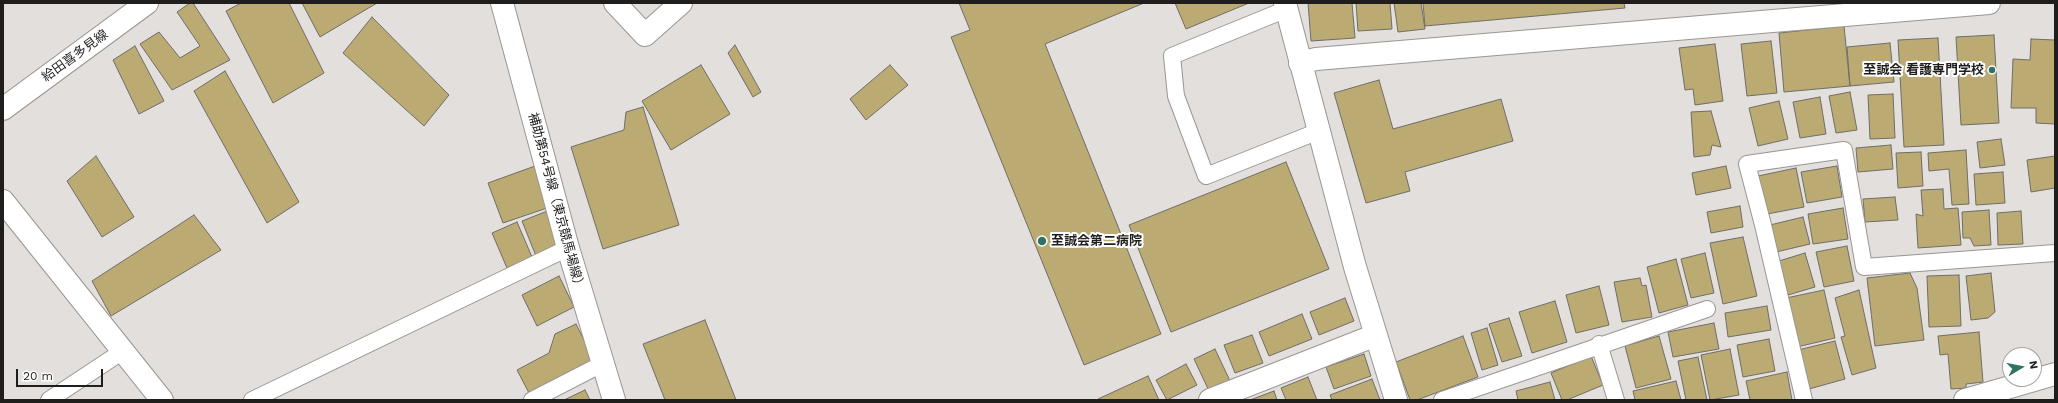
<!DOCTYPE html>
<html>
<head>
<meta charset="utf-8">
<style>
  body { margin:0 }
  #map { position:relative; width:2058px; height:403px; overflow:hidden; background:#e2dfdc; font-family:"Work Sans",sans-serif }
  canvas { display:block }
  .frame { position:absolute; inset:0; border:4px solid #1f1e1d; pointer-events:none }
  .north { position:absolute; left:2002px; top:347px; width:40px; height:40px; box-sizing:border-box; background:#fff; border:1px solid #a5a5a5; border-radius:50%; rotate:80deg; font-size:11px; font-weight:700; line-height:16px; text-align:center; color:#1f1e1d }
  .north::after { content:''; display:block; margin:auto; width:14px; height:18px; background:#317363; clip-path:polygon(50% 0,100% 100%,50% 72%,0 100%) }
  .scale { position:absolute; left:16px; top:369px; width:87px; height:18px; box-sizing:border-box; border:2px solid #1f1e1d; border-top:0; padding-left:5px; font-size:12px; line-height:14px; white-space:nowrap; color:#1f1e1d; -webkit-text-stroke:3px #fff; paint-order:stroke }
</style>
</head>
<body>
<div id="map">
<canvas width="2058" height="403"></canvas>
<div class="frame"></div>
<div class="north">N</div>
<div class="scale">20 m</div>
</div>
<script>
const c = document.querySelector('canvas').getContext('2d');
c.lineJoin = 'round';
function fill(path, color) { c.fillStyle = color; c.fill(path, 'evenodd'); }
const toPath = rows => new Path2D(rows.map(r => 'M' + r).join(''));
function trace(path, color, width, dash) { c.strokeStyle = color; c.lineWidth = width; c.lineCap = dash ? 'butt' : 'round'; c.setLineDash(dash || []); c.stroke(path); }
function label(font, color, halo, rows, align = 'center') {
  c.font = font + ' "Work Sans","Noto Sans JP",sans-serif'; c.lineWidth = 4; c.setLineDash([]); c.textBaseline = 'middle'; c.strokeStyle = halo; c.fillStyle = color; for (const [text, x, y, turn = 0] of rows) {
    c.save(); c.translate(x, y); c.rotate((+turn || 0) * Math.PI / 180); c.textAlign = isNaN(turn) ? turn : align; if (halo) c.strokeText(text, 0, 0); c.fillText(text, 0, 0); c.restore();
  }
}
const building = toPath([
  [190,3,193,3,230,60,172,90,140,44,159,32,180,58,200,46,177,12,190,3],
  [241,3,289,3,324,73,273,103,226,11,241,3],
  [302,3,377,3,320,37,302,3],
  [959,3,1144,3,1045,44,1161,334,1084,365,951,37,970,30,959,3],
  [1175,3,1249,3,1186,29,1175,3],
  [1308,3,1352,3,1355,38,1311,41,1308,3],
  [1356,3,1390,3,1392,29,1358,31,1356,3],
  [1394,3,1421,3,1425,29,1398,32,1394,3],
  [1423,3,1624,3,1625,8,1425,26,1423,3],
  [372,17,449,95,424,126,343,53,372,17],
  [1844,26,1850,86,1784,92,1779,33,1844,26],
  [1994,35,1999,123,1961,125,1956,37,1994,35],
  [1938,38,1944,145,1904,147,1898,40,1938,38],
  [2031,39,2055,40,2055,124,2036,123,2036,108,2011,108,2013,59,2030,60,2031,39],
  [1771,41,1777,93,1747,96,1741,44,1771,41],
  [1890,43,1894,82,1850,86,1847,47,1890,43],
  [1715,44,1723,101,1695,105,1693,89,1685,90,1679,48,1715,44],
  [735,45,761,92,753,97,728,53,735,45],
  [135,46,164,101,139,114,113,60,135,46],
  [701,65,730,114,671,150,642,101,701,65],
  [890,65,908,85,866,120,850,99,890,65],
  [225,71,299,202,267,223,194,91,225,71],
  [1379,80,1393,129,1501,99,1513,141,1405,172,1410,191,1366,203,1334,93,1379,80],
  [1850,92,1857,130,1836,133,1829,96,1850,92],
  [1893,94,1895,138,1870,139,1868,95,1893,94],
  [1820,97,1826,134,1800,138,1793,102,1820,97],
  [1779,101,1788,139,1758,146,1749,108,1779,101],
  [643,107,679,225,603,249,571,147,624,130,626,112,643,107],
  [1711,111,1721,147,1712,145,1710,155,1694,157,1691,112,1711,111],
  [2001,139,2005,165,1980,168,1977,142,2001,139],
  [1891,145,1893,169,1858,172,1856,148,1891,145],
  [1966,150,1969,204,1952,205,1949,169,1929,171,1928,153,1966,150],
  [1921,152,1923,186,1898,188,1896,153,1921,152],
  [96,156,134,217,102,237,67,181,96,156],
  [2055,156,2055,188,2031,192,2027,160,2055,156],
  [1286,162,1329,269,1171,332,1129,225,1286,162],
  [535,166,550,207,503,223,488,183,535,166],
  [1726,166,1731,188,1696,195,1692,173,1726,166],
  [1837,166,1842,197,1807,203,1801,172,1837,166],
  [1796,168,1804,207,1767,214,1758,176,1796,168],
  [2003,172,2005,203,1976,205,1974,174,2003,172],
  [1943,189,1944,209,1958,208,1961,245,1918,248,1916,214,1923,216,1921,190,1943,189],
  [1895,197,1898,220,1865,222,1863,199,1895,197],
  [1740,206,1743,227,1711,233,1707,212,1740,206],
  [1843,208,1848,239,1813,244,1808,214,1843,208],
  [550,210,564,245,536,256,522,221,550,210],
  [1989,210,1991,245,1974,246,1970,238,1963,238,1962,212,1989,210],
  [2021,211,2023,244,1998,245,1997,213,2021,211],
  [194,215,221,250,111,316,92,281,194,215],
  [1803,217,1810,244,1776,252,1770,225,1803,217],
  [517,222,532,257,507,268,492,233,517,222],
  [1743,237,1757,296,1723,304,1710,243,1743,237],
  [1847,246,1854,281,1824,287,1816,252,1847,246],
  [1705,253,1714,293,1691,298,1681,259,1705,253],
  [1805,253,1815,287,1788,295,1779,261,1805,253],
  [1676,259,1688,305,1659,313,1647,267,1676,259],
  [1910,273,1917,288,1924,340,1875,346,1867,278,1910,273],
  [1991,273,1995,312,1988,318,1971,320,1966,276,1991,273],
  [1959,275,1961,326,1929,327,1927,276,1959,275],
  [559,276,574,307,537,326,522,295,559,276],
  [1640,278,1642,286,1646,285,1652,317,1622,322,1614,282,1640,278],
  [1599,286,1609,325,1576,333,1566,295,1599,286],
  [1824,290,1835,338,1797,347,1786,298,1824,290],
  [1859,290,1876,368,1852,375,1841,337,1845,336,1835,298,1859,290],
  [1345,298,1354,321,1319,335,1310,312,1345,298],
  [1555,301,1567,342,1532,353,1519,312,1555,301],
  [1767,306,1771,330,1728,337,1725,313,1767,306],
  [1302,314,1312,339,1269,356,1259,332,1302,314],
  [1509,318,1522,356,1502,362,1489,324,1509,318],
  [705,320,736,400,665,400,643,344,705,320],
  [1714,323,1719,349,1673,357,1668,332,1714,323],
  [576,324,594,360,529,393,517,370,549,353,555,334,576,324],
  [1487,328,1498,365,1482,370,1471,333,1487,328],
  [1979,332,1983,382,1966,384,1966,388,1951,389,1948,354,1940,355,1938,336,1979,332],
  [1252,335,1263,363,1235,373,1224,345,1252,335],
  [1463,336,1478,377,1417,400,1410,400,1396,362,1463,336],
  [1659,336,1671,379,1636,388,1625,346,1659,336],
  [1769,339,1775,371,1743,377,1737,345,1769,339],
  [1835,341,1845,379,1809,389,1798,350,1835,341],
  [1215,349,1231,383,1210,393,1194,359,1215,349],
  [1730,349,1739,395,1710,400,1701,355,1730,349],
  [1364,354,1371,376,1334,389,1326,367,1364,354],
  [1591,356,1603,385,1567,400,1562,400,1551,373,1591,356],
  [1698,357,1707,400,1686,400,1678,361,1698,357],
  [1186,364,1197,385,1167,400,1156,380,1186,364],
  [1787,372,1792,400,1750,400,1746,381,1787,372],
  [1148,376,1159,400,1099,400,1098,399,1148,376],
  [1308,377,1317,400,1286,400,1281,388,1308,377],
  [1372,379,1380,400,1332,400,1330,395,1372,379],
  [1676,381,1681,400,1635,400,1633,391,1676,381],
  [1550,382,1555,400,1518,400,1516,391,1550,382],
  [585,390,590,400,564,400,585,390],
  [1274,391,1277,400,1250,400,1274,391]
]);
const service = toPath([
  [1287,9,1172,56,1176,96,1206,176,1319,131],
  [1599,344,1616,400],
  [49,400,123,351],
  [252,400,568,248],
  [532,400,602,364],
  [1442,400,1707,309],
  [1804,400,1763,225,1747,164,1844,150,1864,267,2055,253]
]);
const minor = toPath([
  [502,3,568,248,614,400],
  [615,3,645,35,681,3],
  [1285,3,1355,267,1396,400],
  [1300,63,1316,59,1989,3],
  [3,201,162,400],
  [1210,400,1376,335],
  [1965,400,2055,374]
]);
const tertiary = toPath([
  [3,109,147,3]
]);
const markers = [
  [1992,70,4,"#317363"],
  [1042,241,5,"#317363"]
];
const streetNames = [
  ["給田喜多見線",75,56,-36],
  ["補助第54号線（東京競馬場線）",556,202,75]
];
const poiNames = [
  ["至誠会 看護専門学校",1984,70],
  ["至誠会第二病院",1051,241,"left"]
];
fill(building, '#bbaa72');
trace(building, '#6e6d6a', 1);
trace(service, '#999693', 18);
trace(minor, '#999693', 24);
trace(tertiary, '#999693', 24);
trace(service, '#fff', 16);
trace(minor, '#fff', 22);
trace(tertiary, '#fff', 22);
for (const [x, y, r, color] of markers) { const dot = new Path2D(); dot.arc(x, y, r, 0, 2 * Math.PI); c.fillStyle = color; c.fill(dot); trace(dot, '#fff', 1.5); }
label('13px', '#1f1e1d', '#fff', streetNames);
label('bold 13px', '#1f1e1d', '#fff', poiNames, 'right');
</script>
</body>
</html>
